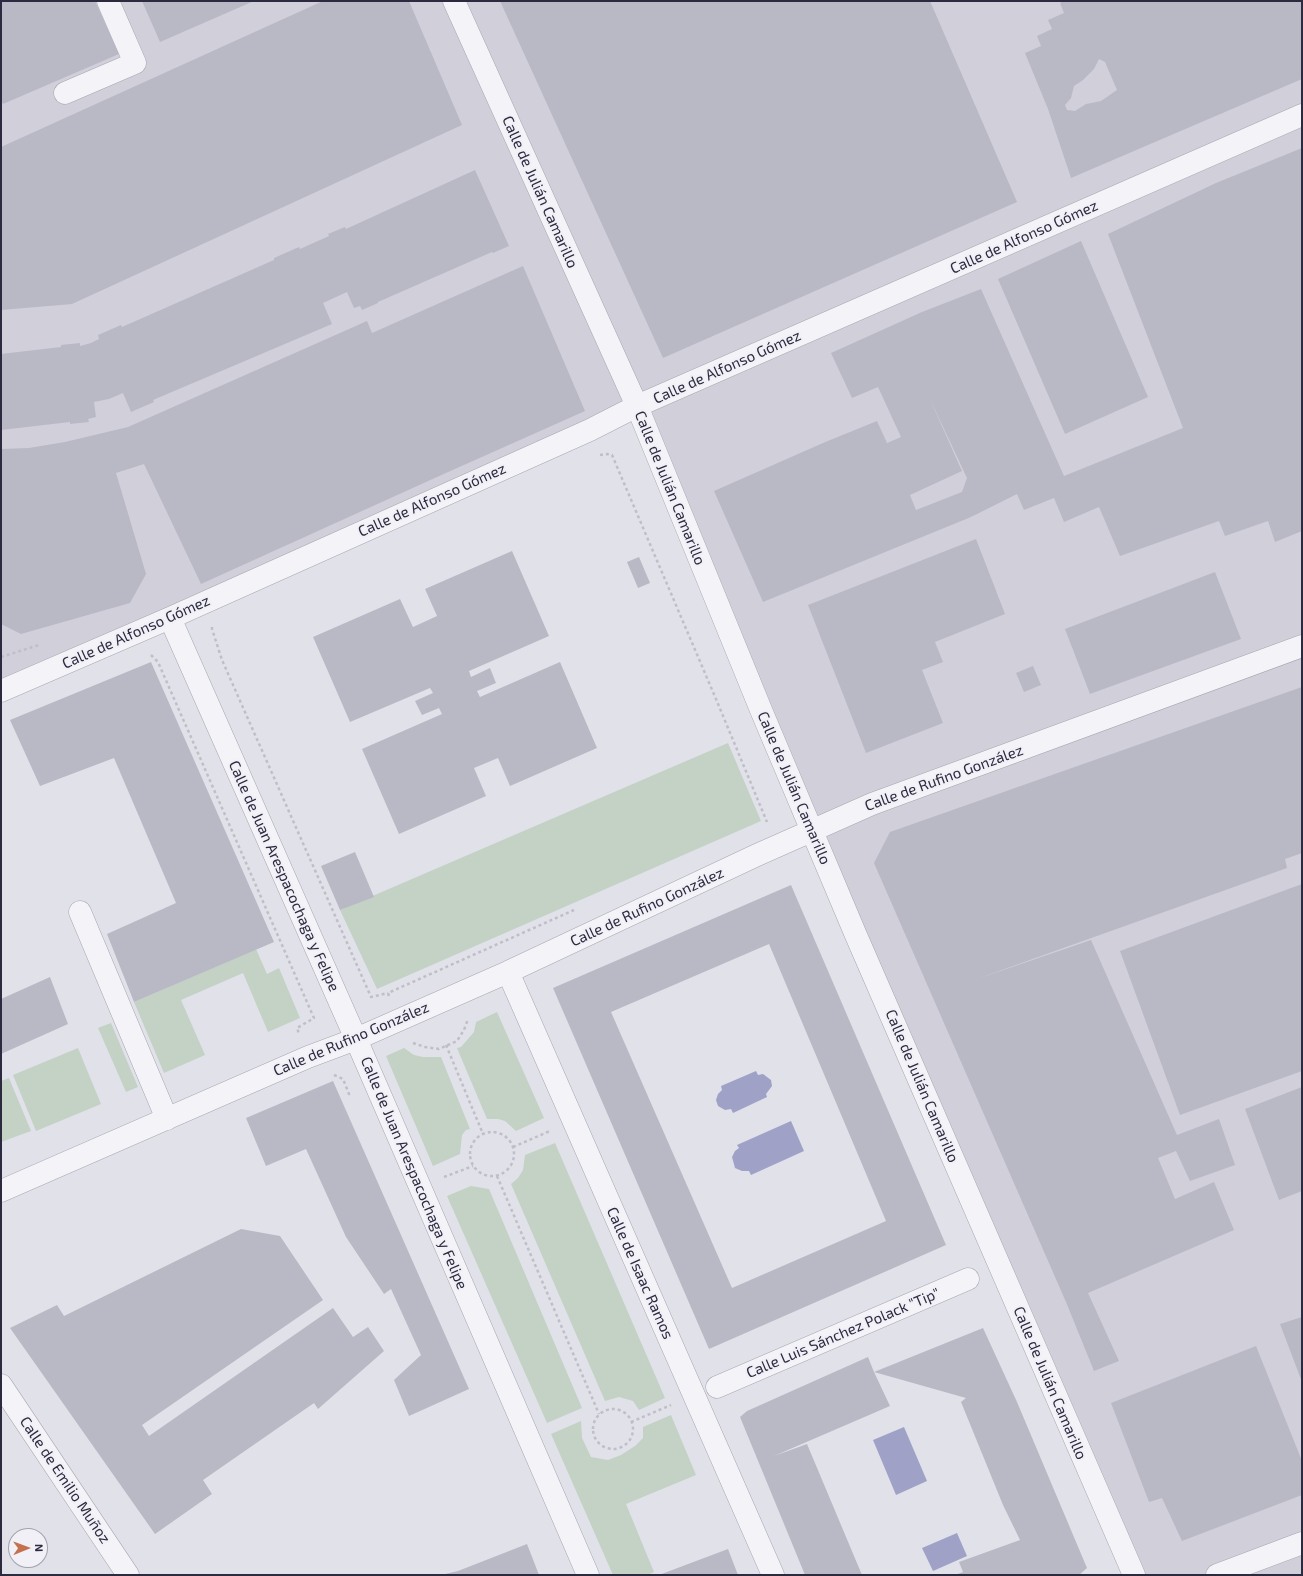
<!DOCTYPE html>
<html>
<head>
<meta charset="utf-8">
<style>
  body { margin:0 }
  #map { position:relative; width:1303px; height:1576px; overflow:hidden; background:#e1e1e9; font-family:"Exo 2",sans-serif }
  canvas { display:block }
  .frame { position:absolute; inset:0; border:2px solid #2c2a3f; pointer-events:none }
  .north { position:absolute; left:8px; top:1528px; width:40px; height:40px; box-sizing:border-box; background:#f0f0f6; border:1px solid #a2a1ad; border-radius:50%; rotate:89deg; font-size:11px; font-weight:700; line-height:16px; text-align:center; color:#2c2a3f }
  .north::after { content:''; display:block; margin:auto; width:14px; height:18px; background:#c5704f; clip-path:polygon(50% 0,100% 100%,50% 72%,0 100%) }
</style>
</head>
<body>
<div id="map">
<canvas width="1303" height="1576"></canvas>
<div class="frame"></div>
<div class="north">N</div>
</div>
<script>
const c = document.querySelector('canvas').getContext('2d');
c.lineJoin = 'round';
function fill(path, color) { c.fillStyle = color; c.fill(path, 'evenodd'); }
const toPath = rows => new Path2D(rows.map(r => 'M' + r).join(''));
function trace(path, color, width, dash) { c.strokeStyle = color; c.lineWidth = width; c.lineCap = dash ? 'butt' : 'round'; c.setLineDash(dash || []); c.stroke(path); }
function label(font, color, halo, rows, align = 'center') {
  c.font = font + ' "Exo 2",sans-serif'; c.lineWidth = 4; c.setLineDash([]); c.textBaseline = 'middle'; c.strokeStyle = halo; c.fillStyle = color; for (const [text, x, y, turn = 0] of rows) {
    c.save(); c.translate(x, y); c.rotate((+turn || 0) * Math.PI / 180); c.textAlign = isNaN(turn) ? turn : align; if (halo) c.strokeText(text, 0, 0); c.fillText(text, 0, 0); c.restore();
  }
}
const built = toPath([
  [1,1,1302,1,1302,1575,1134,1575,637,406,1,691]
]);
const green = toPath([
  [728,743,761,821,377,989,340,910],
  [256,949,267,974,279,968,300,1018,268,1032,243,973,181,1000,205,1055,164,1073,134,1002],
  [497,1012,544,1118,516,1131,505,1121,498,1119,487,1119,457,1048,461,1047,474,1032,476,1022],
  [111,1023,138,1087,126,1092,98,1028],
  [78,1048,101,1104,36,1131,13,1075],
  [404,1048,414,1055,423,1057,441,1057,470,1129,466,1130,462,1135,460,1154,433,1166,386,1056],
  [9,1078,31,1131,1,1142,1,1081],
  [555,1143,665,1398,639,1410,633,1401,619,1397,605,1401,511,1184,518,1178,523,1170,525,1155],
  [471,1186,489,1189,582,1408,547,1423,447,1196],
  [671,1415,696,1475,626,1504,654,1572,647,1575,613,1575,551,1434,581,1421,582,1438,591,1457,608,1460,621,1455,635,1446,643,1438,643,1427]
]);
const water = toPath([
  [756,1071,758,1075,763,1074,771,1080,772,1086,766,1094,767,1097,733,1113,731,1109,725,1110,718,1106,716,1100,718,1094,722,1090,721,1086],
  [791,1121,804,1151,751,1175,749,1171,742,1171,735,1168,732,1157,735,1151,739,1148,737,1145],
  [904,1427,927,1481,896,1495,873,1440],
  [957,1533,967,1556,933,1571,922,1548]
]);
const building = toPath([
  [1,1,95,1,119,54,3,104,1,100],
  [142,1,254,1,160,42],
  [323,1,409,1,462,125,72,304,1,310,1,147],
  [500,1,930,1,1017,202,663,358],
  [1064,1,1302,1,1302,79,1071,178,1048,109,1025,53,1041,46,1037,36,1052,29,1048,20,1064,13,1060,3],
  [1099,59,1105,62,1117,90,1101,101,1086,104,1075,111,1067,110,1065,105,1071,98,1074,86,1083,80,1094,69],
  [1302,148,1302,531,1275,542,1268,521,1225,536,1219,521,1120,556,1099,507,1064,522,1054,498,1024,510,1017,494,971,517,763,602,714,491,823,443,877,421,887,443,901,437,878,387,852,398,831,353,922,312,981,289,1064,476,1183,428,1108,234,1216,183],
  [929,397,967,478,962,492,916,510,910,495,962,471],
  [475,170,509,246,493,253,492,252,378,302,378,303,362,310,360,306,354,308,347,292,323,303,332,324,153,400,154,402,131,412,123,393,109,399,94,402,96,417,88,419,89,422,70,424,70,422,1,430,1,354,61,347,61,345,80,343,80,346,91,343,99,339,98,335,121,325,122,327,274,260,274,258,299,247,300,249,329,236,328,234,345,227,346,229],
  [1081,241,1148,397,1065,434,998,279],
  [523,266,585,411,437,477,201,584,144,464,116,473,146,574,130,603,21,634,1,624,1,449,29,448,65,442,128,427,367,321,372,333],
  [976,539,1005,614,935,642,943,662,922,670,943,723,866,753,808,605],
  [512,551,549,636,469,671,471,677,490,668,496,683,477,691,480,697,560,662,597,748,510,786,498,758,474,768,486,796,399,834,362,749,442,714,439,708,422,715,415,701,433,693,430,688,350,722,313,637,400,599,413,627,437,616,425,589],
  [639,557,650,583,638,588,627,562],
  [1215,572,1241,639,1090,694,1065,629],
  [151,662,274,942,134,1002,107,934,176,903,114,758,40,786,10,720],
  [1033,666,1041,685,1024,692,1016,673],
  [1302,687,1302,853,1285,859,1287,868,974,980,1091,940,1177,1135,1219,1119,1235,1165,1190,1181,1176,1151,1158,1158,1175,1199,1214,1182,1234,1230,1088,1293,1119,1361,1094,1371,1066,1302,874,863,890,832],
  [355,852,374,897,340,910,321,866],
  [1302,884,1302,1071,1180,1115,1120,951],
  [791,885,946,1245,709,1349,553,988],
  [769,944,886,1221,732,1288,611,1012],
  [50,977,68,1024,1,1054,1,999],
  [333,1081,469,1389,409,1416,394,1380,421,1355,391,1289,384,1294,346,1237,306,1149,266,1166,246,1118],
  [1302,1087,1302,1191,1279,1200,1245,1109],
  [241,1229,280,1236,323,1300,142,1425,149,1436,333,1308,353,1337,368,1327,384,1351,318,1409,314,1403,203,1480,212,1494,155,1534,10,1328,57,1305,64,1316],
  [1302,1317,1302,1382,1280,1324],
  [983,1328,1017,1402,1087,1568,1079,1575,955,1575,963,1572,959,1562,1020,1540,1003,1505,961,1402,966,1398,874,1372,890,1406,774,1456,807,1444,862,1575,805,1575,740,1417,747,1411,868,1357,874,1372],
  [1256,1346,1302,1461,1302,1495,1182,1541,1162,1498,1149,1502,1111,1403],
  [527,1544,539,1575,441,1575,458,1571],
  [728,1549,738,1575,659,1575]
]);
const path = toPath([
  [600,455,607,454,612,455,716,699,767,822],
  [212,627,212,629,222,660,371,997,388,993],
  [151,655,158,662,314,1018,297,1028,299,1034],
  [1,657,39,645],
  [389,996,388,993,574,910],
  [413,1043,425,1047,439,1049,457,1041,464,1030,468,1019],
  [446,1045,483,1134],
  [334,1075,343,1079,349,1094,352,1092],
  '470 1154a22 22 0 1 1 44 0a22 22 0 1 1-44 0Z',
  [513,1147,550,1131],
  [497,1176,599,1414],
  [444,1177,473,1166],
  '593 1429a20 20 0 1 1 40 0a20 20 0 1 1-40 0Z',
  [631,1422,671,1405]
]);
const minor = toPath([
  [454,1,637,406,761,710,855,933,1134,1575],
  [65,93,135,63,108,1],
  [170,618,356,1039,588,1575],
  [1,691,170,618,590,430,637,406,1302,115],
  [80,912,167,1119],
  [508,972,773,1575],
  [1,1191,308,1057,356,1039,508,972,757,855,872,804,1302,646],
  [1,1385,128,1575],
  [717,1387,968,1279],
  [1217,1575,1302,1543]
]);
const streetNames = [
  ["Calle de Julián Camarillo",540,192,66],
  ["Calle de Alfonso Gómez",1024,237,-24],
  ["Calle de Alfonso Gómez",727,367,-24],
  ["Calle de Julián Camarillo",670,488,68],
  ["Calle de Alfonso Gómez",432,500,-24],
  ["Calle de Alfonso Gómez",136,632,-24],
  ["Calle de Rufino González",944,778,-20],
  ["Calle de Julián Camarillo",794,788,67],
  ["Calle de Juan Arespacochaga y Felipe",284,876,66],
  ["Calle de Rufino González",647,907,-25],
  ["Calle de Rufino González",351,1039,-23],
  ["Calle de Julián Camarillo",922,1086,67],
  ["Calle de Juan Arespacochaga y Felipe",414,1173,67],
  ["Calle de Isaac Ramos",640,1273,66],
  ["Calle Luis Sánchez Polack \"Tip\"",843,1333,-23],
  ["Calle de Julián Camarillo",1050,1383,67],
  ["Calle de Emilio Muñoz",65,1480,56]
];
fill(built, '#d0cfda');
fill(green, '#c3d2c5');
fill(water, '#9fa1c6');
fill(building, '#b9b9c5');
trace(minor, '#a7a6b3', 23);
trace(path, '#c0bfc7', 2.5, [3, 3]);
trace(minor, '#f4f3f7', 22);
label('15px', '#2c2a3f', '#f0f0f6', streetNames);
</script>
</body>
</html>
